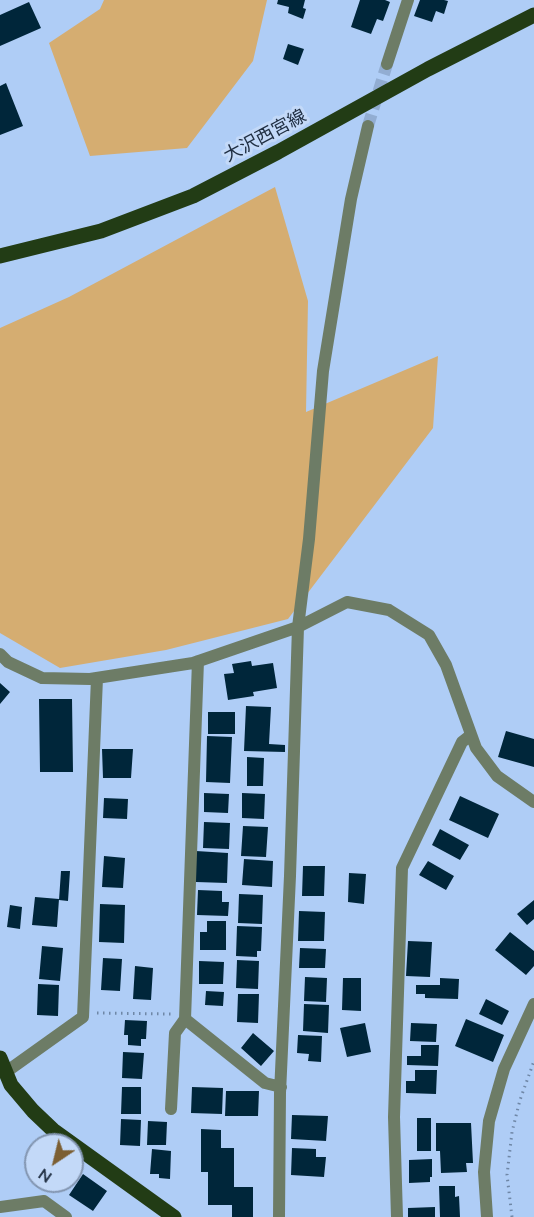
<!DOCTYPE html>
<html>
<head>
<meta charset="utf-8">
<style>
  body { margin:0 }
  #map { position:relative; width:534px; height:1217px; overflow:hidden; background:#afcdf6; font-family:Mulish,sans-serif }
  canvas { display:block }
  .north { position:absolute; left:24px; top:1133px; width:60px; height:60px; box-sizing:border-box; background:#c3d9f8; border:2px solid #8295b0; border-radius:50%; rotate:215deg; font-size:16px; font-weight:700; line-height:24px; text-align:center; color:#202f43 }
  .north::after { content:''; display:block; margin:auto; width:21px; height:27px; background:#7c5f33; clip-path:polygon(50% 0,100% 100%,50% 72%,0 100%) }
</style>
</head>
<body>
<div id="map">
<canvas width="534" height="1217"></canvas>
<div class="north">N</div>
</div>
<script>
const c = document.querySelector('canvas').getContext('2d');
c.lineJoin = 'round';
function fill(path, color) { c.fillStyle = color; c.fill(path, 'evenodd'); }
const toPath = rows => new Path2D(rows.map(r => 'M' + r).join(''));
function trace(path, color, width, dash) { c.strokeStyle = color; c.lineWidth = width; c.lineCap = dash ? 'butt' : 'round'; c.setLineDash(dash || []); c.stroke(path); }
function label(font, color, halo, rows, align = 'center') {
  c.font = font + ' Mulish,"Noto Sans JP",sans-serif'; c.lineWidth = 6; c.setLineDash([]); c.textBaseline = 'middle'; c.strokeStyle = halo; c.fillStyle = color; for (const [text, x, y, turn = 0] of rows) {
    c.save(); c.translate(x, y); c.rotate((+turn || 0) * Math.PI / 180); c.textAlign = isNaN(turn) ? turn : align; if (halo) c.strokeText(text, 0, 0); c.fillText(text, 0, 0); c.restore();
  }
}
const green = toPath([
  [104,0,267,0,253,61,187,148,90,156,49,43,100,9],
  [275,187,308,301,306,412,438,356,433,428,288,619,166,650,60,668,0,633,0,328,69,297]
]);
const building = toPath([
  [278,0,305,0,303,8,306,9,303,19,288,13,289,7,277,4],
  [360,0,385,0,390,2,383,21,377,19,371,34,351,27],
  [420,0,444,0,448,1,444,14,436,11,432,22,414,16],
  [29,2,41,28,0,46,0,15],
  [288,44,304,49,298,65,283,59],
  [6,83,23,126,0,135,0,86],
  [251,661,252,666,273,663,277,688,253,692,254,696,228,700,224,674,234,673,232,664],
  [0,683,10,692,0,704],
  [39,699,72,699,73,772,40,772],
  [246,706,271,707,269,744,285,745,285,752,244,751],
  [208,712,235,712,235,734,208,734],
  [506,731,534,739,534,767,498,757],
  [207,736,232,737,230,783,206,782],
  [102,749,133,749,131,778,103,778],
  [247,757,264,758,263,786,247,786],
  [204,793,229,794,228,813,204,812],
  [242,793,265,794,264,819,242,818],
  [460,796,499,814,488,838,449,820],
  [104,798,128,799,127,819,103,818],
  [204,822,230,823,229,849,203,848],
  [243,826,268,827,266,857,241,856],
  [440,829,469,845,460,860,432,845],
  [196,851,228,853,227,883,196,882],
  [104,856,125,858,123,888,102,887],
  [244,859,273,861,272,887,242,885],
  [428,861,454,876,446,890,419,875],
  [303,866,325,866,324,896,302,896],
  [61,871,70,871,68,901,59,900],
  [349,873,366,874,364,904,348,902],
  [198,890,222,891,222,902,229,902,228,916,197,915],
  [239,894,263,895,262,924,238,923],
  [35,897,59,899,57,927,32,925],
  [534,900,534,919,527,925,517,914],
  [100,904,125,905,124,943,99,942],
  [10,905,22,907,20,929,7,927],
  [299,911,325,912,324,941,298,941],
  [207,921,226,921,226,950,200,950,200,932,207,932],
  [237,926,262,927,261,951,257,951,257,957,236,956],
  [510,932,534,951,534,966,526,975,495,950],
  [408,941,432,942,430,977,406,976],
  [42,946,63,948,60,981,39,979],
  [300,948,326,949,325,968,299,968],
  [103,958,122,959,120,991,101,990],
  [237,960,259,961,258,989,236,988],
  [199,961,224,962,223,984,199,984],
  [135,966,153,968,151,1000,133,999],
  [305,977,327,978,326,1002,304,1001],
  [343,978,361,978,361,1011,342,1010],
  [440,978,459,979,458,999,425,998,425,994,416,994,416,985,440,985],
  [38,984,59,985,58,1016,37,1015],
  [206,991,224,992,223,1006,205,1005],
  [238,994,259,994,258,1023,237,1022],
  [486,999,509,1011,502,1025,479,1014],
  [304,1004,329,1005,328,1033,303,1031],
  [466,1019,504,1035,493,1062,455,1046],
  [125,1020,147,1021,146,1039,141,1039,141,1046,128,1045,128,1035,124,1035],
  [365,1023,371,1052,347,1057,340,1028],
  [411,1023,437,1024,436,1042,410,1041],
  [253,1033,274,1051,261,1066,241,1048],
  [298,1035,322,1036,321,1062,308,1061,309,1054,297,1053],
  [421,1045,439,1045,438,1066,407,1065,407,1056,421,1056],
  [123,1052,144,1053,142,1079,122,1078],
  [415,1070,437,1070,436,1094,406,1093,406,1081,415,1081],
  [122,1087,141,1087,141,1114,121,1114],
  [192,1087,223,1088,222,1114,191,1113],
  [226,1091,259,1091,258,1116,225,1116],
  [292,1115,328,1116,326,1141,291,1139],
  [417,1118,431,1118,431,1151,417,1151],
  [121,1119,141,1120,140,1146,120,1145],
  [148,1121,167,1122,166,1145,147,1145],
  [436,1123,471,1123,473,1163,466,1163,467,1172,441,1173,440,1151,436,1151],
  [201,1129,221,1130,221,1148,234,1148,234,1187,253,1187,253,1217,232,1217,232,1205,208,1205,208,1172,201,1172],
  [292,1148,316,1149,316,1157,326,1157,324,1177,291,1175],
  [152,1149,171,1151,170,1179,159,1178,159,1174,150,1174],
  [432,1159,432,1177,430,1177,430,1182,409,1183,409,1160],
  [83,1174,107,1191,93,1211,69,1195],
  [439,1186,455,1186,455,1197,459,1196,460,1217,440,1217],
  [435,1207,435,1217,408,1217,408,1208]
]);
const streetTunnel = toPath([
  [368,126,387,64]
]);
const path = toPath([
  [97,1013,171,1014],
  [512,1217,507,1175,512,1132,520,1100,534,1061]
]);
const street = toPath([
  [387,64,408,0],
  [0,654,8,662,42,678,90,679,193,663,298,627,347,602,389,610,429,635,446,665,476,748,497,776,534,802],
  [198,661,185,1019,265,1083,281,1087],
  [6,1072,83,1017,97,678],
  [171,1109,175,1033,185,1019],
  [0,1207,44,1201,66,1217],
  [279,1217,280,1093,290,876,298,627,309,539,323,371,351,199,368,126],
  [397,1217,394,1117,402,868,462,742,471,735],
  [487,1217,484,1172,489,1121,504,1069,534,1004]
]);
const primary = toPath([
  [0,256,101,231,193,196,278,152,428,69,534,15],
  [0,1058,11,1085,33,1111,53,1130,174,1217]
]);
const streetNames = [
  ["大沢西宮線",265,136,-28]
];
fill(green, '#d5ad71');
fill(building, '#00263a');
trace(streetTunnel, '#92add2', 12, [12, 6]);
trace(path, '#6f87a6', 3, [1.5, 4.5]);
trace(street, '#6d7c66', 12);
trace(primary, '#223c15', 15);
label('18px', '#202f43', '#c3d9f8', streetNames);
</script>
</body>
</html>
